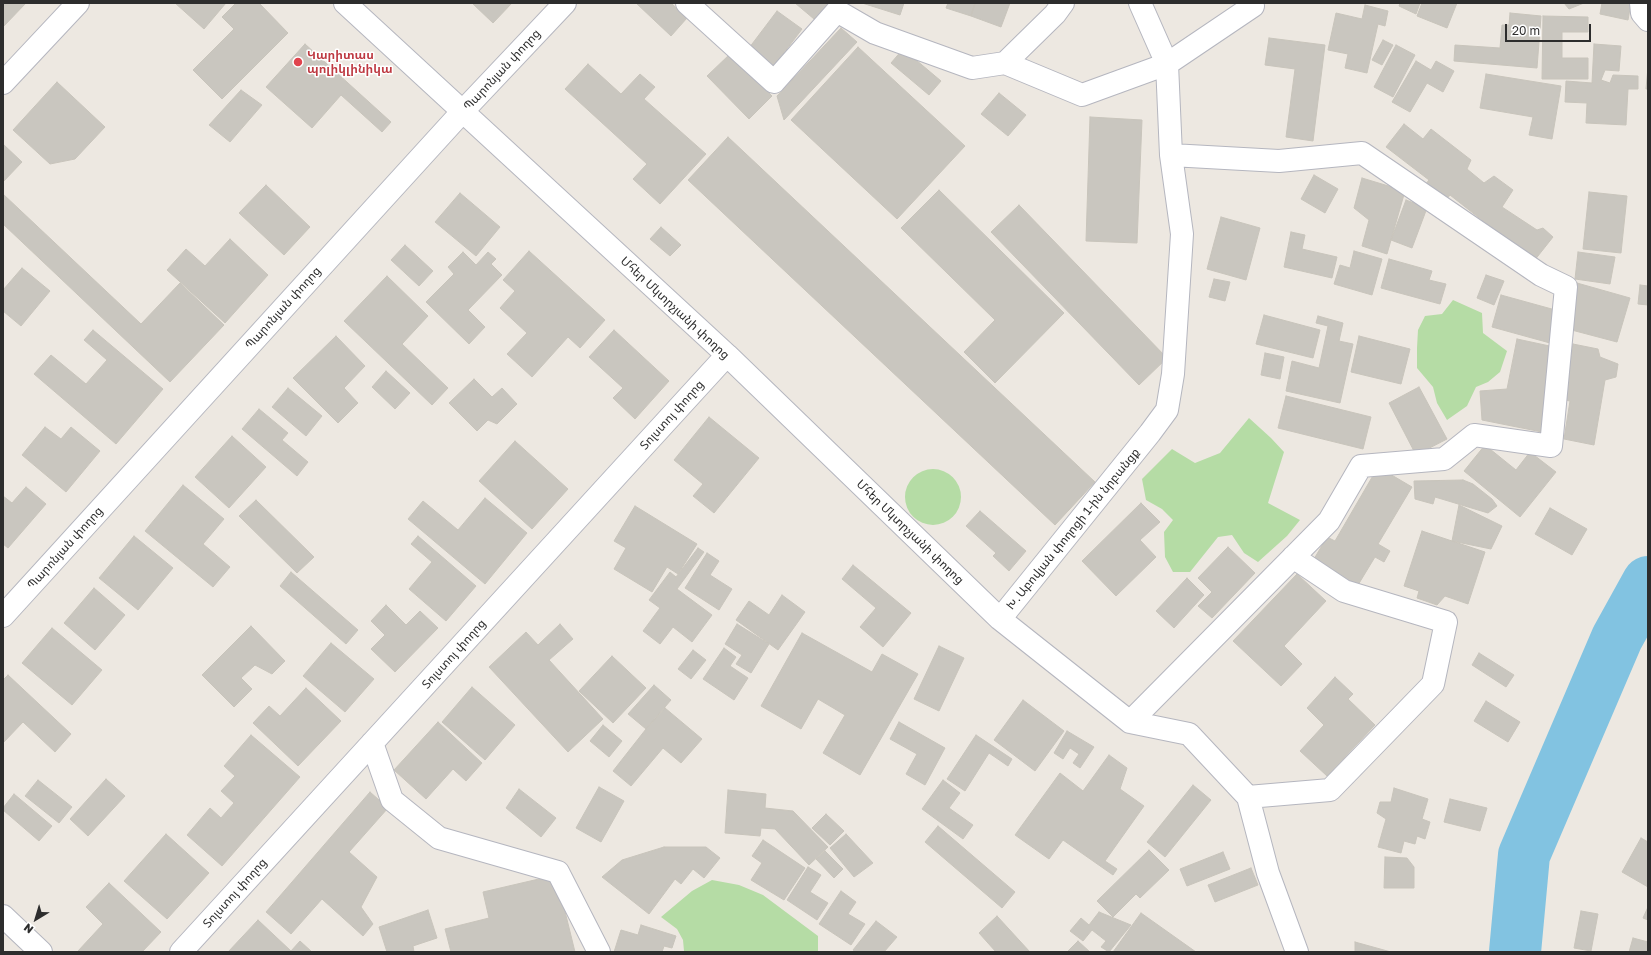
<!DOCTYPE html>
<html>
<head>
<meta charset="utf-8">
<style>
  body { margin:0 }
  #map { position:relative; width:1651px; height:955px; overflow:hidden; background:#ede8e1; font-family:"Golos Text",sans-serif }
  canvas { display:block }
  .frame { position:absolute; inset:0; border:4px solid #2d2d2d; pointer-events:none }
  .north { position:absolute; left:16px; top:899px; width:40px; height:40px; -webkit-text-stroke:3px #fff; paint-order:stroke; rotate:218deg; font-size:11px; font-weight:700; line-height:16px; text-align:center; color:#2d2d2d }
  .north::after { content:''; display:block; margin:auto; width:14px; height:18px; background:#2d2d2d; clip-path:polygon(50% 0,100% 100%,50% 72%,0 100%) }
  .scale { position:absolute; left:1505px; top:24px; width:86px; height:18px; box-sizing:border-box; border:2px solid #2d2d2d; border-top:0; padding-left:5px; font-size:12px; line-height:14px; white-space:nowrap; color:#2d2d2d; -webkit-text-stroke:3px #fff; paint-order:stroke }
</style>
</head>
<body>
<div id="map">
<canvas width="1651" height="955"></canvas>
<div class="frame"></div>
<div class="north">N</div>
<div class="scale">20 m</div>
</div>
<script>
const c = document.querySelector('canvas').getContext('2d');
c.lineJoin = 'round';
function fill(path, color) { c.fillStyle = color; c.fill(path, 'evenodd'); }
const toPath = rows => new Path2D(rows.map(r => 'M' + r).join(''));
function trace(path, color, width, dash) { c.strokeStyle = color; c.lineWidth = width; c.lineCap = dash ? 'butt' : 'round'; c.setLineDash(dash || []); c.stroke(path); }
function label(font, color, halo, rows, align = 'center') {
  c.font = font + ' "Golos Text","Noto Sans Armenian",sans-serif'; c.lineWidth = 3; c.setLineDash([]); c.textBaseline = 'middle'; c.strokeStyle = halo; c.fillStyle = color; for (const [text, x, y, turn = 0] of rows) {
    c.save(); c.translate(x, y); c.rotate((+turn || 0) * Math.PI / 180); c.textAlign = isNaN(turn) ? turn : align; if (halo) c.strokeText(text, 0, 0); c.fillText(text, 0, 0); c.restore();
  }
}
const green = toPath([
  [1453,300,1482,313,1483,333,1507,351,1500,372,1488,382,1476,387,1467,406,1447,420,1437,403,1433,387,1417,368,1417,348,1418,330,1425,316,1442,314],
  [1249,418,1271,438,1284,452,1268,503,1300,520,1287,536,1258,562,1244,553,1232,535,1218,537,1190,572,1173,572,1165,557,1164,532,1173,520,1162,509,1146,500,1142,479,1172,449,1195,463,1220,453],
  '905 497a28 28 0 1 1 56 0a28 28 0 1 1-56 0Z',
  [712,880,739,885,763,895,818,936,818,952,684,951,683,940,677,929,661,917,692,891]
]);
const river = toPath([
  [1515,952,1524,855,1617,638,1648,582]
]);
const building = toPath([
  [3,3,26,3,3,27,3,3],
  [175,3,226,3,204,29,175,3],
  [236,3,259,3,288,33,222,99,193,70,234,29,222,17,236,3],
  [472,3,512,3,493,23,472,3],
  [636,3,671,3,687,18,671,36,636,3],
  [795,3,828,3,814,19,795,3],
  [862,3,904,3,900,15,862,3],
  [948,3,975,3,971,16,946,8,948,3],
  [975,3,1010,3,1001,27,971,16,975,3],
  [1400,3,1420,3,1416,14,1399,6,1400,3],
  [1422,3,1457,3,1447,28,1417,16,1422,3],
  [1564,3,1584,3,1569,9,1564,3],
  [1602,3,1631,3,1628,20,1600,14,1602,3],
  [1365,5,1388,11,1385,26,1378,24,1367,73,1345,68,1348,54,1328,50,1336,13,1362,19,1365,5],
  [777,11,802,29,771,70,746,52,777,11],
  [1510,13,1541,16,1537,68,1454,61,1455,45,1500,48,1502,25,1509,25,1510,13],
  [1543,16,1588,17,1588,32,1562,32,1562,58,1588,58,1588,79,1542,79,1543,16],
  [841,28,857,42,784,120,777,96,841,28],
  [1269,38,1325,45,1313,141,1286,137,1295,69,1265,65,1269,38],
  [1383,40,1393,45,1382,65,1372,60,1383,40],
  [305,44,391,122,382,132,341,95,312,128,266,87,305,44],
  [1594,44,1621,46,1619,71,1605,70,1601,80,1610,83,1613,75,1638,76,1638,89,1628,89,1626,125,1586,123,1587,103,1565,102,1566,81,1592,83,1594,44],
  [1396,45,1415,55,1393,97,1374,87,1396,45],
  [858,47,965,146,897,219,791,120,858,47],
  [903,49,941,81,929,95,891,63,903,49],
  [730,54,772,96,749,119,707,76,730,54],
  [1416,61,1431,70,1436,61,1454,71,1443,92,1427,83,1410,112,1392,102,1416,61],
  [588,64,621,94,640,74,655,87,644,99,706,154,660,204,633,179,647,164,565,89,588,64],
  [1648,67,1648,89,1646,89,1648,67],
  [1486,74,1561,86,1552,139,1529,135,1533,117,1480,108,1486,74],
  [57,82,105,127,75,159,50,164,13,130,57,82],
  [241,90,262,105,230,142,209,125,241,90],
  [999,93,1026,115,1008,136,981,114,999,93],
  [1090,117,1142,120,1137,243,1086,241,1090,117],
  [1404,124,1423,139,1431,129,1471,160,1467,169,1484,183,1494,176,1513,190,1502,207,1537,230,1543,228,1553,237,1534,261,1450,195,1445,201,1425,185,1429,180,1386,147,1404,124],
  [728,137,1095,482,1055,525,688,180,728,137],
  [3,144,22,162,3,182,3,144],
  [1314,175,1338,189,1325,213,1301,199,1314,175],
  [1362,178,1405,191,1387,254,1362,246,1369,220,1354,208,1362,178],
  [266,185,310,227,284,255,239,213,266,185],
  [939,190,1064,313,995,383,964,352,995,320,901,228,939,190],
  [1589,192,1627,196,1621,253,1583,249,1589,192],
  [460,193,500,227,476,256,435,222,460,193],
  [3,194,141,324,180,283,224,325,170,382,3,224,3,194],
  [1406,200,1427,208,1412,248,1391,240,1406,200],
  [1019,205,1167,358,1139,385,991,232,1019,205],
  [1221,217,1260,228,1246,280,1207,269,1221,217],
  [661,227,681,245,670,256,650,239,661,227],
  [1291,232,1305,235,1302,249,1337,257,1332,278,1284,267,1291,232],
  [230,239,268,275,225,323,167,270,186,249,205,266,230,239],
  [405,245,433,271,419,286,391,260,405,245],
  [529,251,605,320,580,348,568,337,532,377,507,354,527,333,500,308,515,291,503,280,529,251],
  [1354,251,1382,259,1372,295,1334,284,1340,265,1350,268,1354,251],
  [463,252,476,265,488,252,496,259,491,264,502,275,468,310,485,327,469,344,426,302,454,274,448,267,463,252],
  [1578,252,1615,257,1610,284,1575,279,1578,252],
  [1389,259,1432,271,1429,280,1446,284,1440,304,1381,288,1389,259],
  [22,268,50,291,21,326,3,311,3,290,22,268],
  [1486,275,1504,281,1494,305,1477,298,1486,275],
  [387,276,428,316,402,344,448,388,432,405,344,321,387,276],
  [1214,279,1230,282,1225,301,1209,297,1214,279],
  [1577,283,1630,298,1617,342,1564,328,1577,283],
  [1640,285,1648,286,1648,305,1638,304,1640,285],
  [1501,295,1559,311,1550,343,1492,327,1501,295],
  [1264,315,1320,330,1313,358,1256,344,1264,315],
  [1318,316,1343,323,1339,341,1353,344,1340,403,1286,391,1292,361,1319,368,1328,326,1316,323,1318,316],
  [93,330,163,389,116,444,34,374,51,355,86,384,107,360,84,340,93,330],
  [614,330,669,381,635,419,613,398,623,388,589,357,614,330],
  [336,336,365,366,344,388,358,403,338,423,293,378,336,336],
  [1359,336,1410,349,1401,384,1351,372,1359,336],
  [1517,339,1559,348,1542,432,1482,420,1480,391,1507,389,1517,339],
  [1573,344,1598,349,1600,357,1618,364,1616,377,1605,380,1594,445,1564,439,1570,401,1564,400,1573,344],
  [1265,353,1284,357,1280,379,1261,375,1265,353],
  [386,371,410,393,395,409,372,387,386,371],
  [474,379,492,397,502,388,517,404,497,424,488,420,477,431,449,403,474,379],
  [1419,387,1447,439,1416,455,1389,403,1419,387],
  [288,388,322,416,306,436,272,407,288,388],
  [1286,396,1371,417,1363,449,1278,428,1286,396],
  [259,409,288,433,282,440,308,462,297,476,242,429,259,409],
  [709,417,759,458,714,513,693,496,703,484,674,460,709,417],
  [45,427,61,439,71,427,100,451,66,492,22,455,45,427],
  [232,436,266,467,229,508,195,477,232,436],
  [515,441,568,489,532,529,479,481,515,441],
  [1485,445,1516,470,1530,452,1556,472,1520,517,1464,471,1485,445],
  [1378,467,1412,487,1378,544,1390,551,1384,562,1375,557,1358,585,1314,559,1327,537,1335,541,1378,467],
  [1463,480,1473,484,1492,499,1497,506,1488,513,1435,497,1433,504,1415,499,1414,481,1463,480],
  [183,485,224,519,203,544,230,567,213,587,145,531,183,485],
  [26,487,46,504,8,548,3,544,3,496,12,503,26,487],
  [485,498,527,533,485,584,408,519,423,501,458,530,485,498],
  [256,500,314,557,297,573,239,516,256,500],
  [1141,503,1160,522,1140,540,1156,557,1116,596,1082,561,1141,503],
  [1459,505,1502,526,1491,549,1452,541,1459,505],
  [635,506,697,544,678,574,667,567,652,592,614,569,626,548,614,541,635,506],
  [1550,508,1587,529,1572,555,1535,534,1550,508],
  [980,511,1026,551,1009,571,993,556,996,553,966,526,980,511],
  [1422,531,1485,552,1468,604,1445,596,1437,605,1417,598,1419,591,1404,586,1422,531],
  [134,536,173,568,138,610,99,578,134,536],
  [418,536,476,586,446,621,409,589,432,562,411,544,418,536],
  [1228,547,1255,573,1212,618,1198,606,1212,592,1198,578,1228,547],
  [698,548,704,552,677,589,712,615,692,642,673,627,660,644,643,631,660,608,649,600,670,572,676,577,698,548],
  [707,553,719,561,710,575,732,589,719,610,685,588,707,553],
  [853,565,911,613,883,647,860,627,876,608,842,579,853,565],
  [291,572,358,630,346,644,280,586,291,572],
  [1297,574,1326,601,1284,646,1302,664,1281,686,1233,641,1297,574],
  [1187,578,1204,595,1174,628,1156,611,1187,578],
  [94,588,125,615,95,650,64,623,94,588],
  [782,595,805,612,778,650,736,620,749,601,769,615,782,595],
  [386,605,406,625,420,611,438,628,395,672,371,649,385,635,371,621,386,605],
  [560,624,573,639,549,660,603,719,568,752,489,667,526,632,538,645,560,624],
  [737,624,769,644,751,673,736,664,742,655,725,644,737,624],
  [251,626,285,661,272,674,255,665,241,678,252,689,234,707,202,675,251,626],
  [52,628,102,670,72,705,22,663,52,628],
  [802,633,872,672,882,654,918,674,860,775,823,753,845,715,818,699,801,729,761,706,802,633],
  [331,643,374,679,345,712,303,676,331,643],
  [939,646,964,658,939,711,914,699,939,646],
  [724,648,736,657,730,666,748,678,734,700,703,679,724,648],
  [693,650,706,660,691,679,678,669,693,650],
  [1479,653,1514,675,1506,687,1472,665,1479,653],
  [612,656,646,688,613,723,579,691,612,656],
  [8,675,71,734,55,752,23,722,3,743,3,680,8,675],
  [1335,677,1353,694,1348,699,1375,725,1327,776,1300,751,1324,725,1307,708,1335,677],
  [654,685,671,700,646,729,628,714,654,685],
  [472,687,515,725,485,760,442,722,472,687],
  [306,688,341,721,298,766,253,723,269,706,280,716,306,688],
  [1023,700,1064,731,1035,771,994,740,1023,700],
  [1486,701,1520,722,1508,742,1474,721,1486,701],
  [665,708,702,739,681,763,663,748,631,786,613,771,646,729,665,708],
  [438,722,482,763,466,781,453,769,426,799,394,770,438,722],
  [899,722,945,748,925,785,906,774,917,754,890,739,899,722],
  [603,725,622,741,609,757,590,741,603,725],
  [1067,731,1094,747,1080,768,1073,763,1079,754,1070,748,1063,759,1054,753,1067,731],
  [251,735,300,777,222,866,187,835,210,808,221,818,234,803,221,791,235,776,224,766,251,735],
  [976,735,1012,759,1008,766,989,753,965,791,947,779,976,735],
  [1109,755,1127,768,1120,789,1144,806,1105,861,1117,869,1113,875,1063,840,1049,859,1015,835,1060,773,1083,791,1109,755],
  [106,779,125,796,88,836,70,819,106,779],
  [38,780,72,807,59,823,25,796,38,780],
  [943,780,960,793,949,808,973,825,963,839,922,809,943,780],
  [1193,785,1211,800,1165,857,1147,842,1193,785],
  [599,787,624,801,601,842,576,828,599,787],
  [1394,788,1428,799,1422,819,1430,822,1425,839,1417,836,1415,844,1404,841,1401,853,1378,847,1386,819,1377,813,1380,802,1391,802,1394,788],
  [519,789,556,818,541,837,506,808,519,789],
  [728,790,766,794,765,808,793,811,828,847,809,865,775,829,761,828,760,836,725,833,728,790],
  [370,792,388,808,349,852,377,877,361,907,373,924,363,936,322,899,291,934,266,912,370,792],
  [14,794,52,826,39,841,3,810,3,808,14,794],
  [1450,799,1487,808,1480,831,1444,822,1450,799],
  [826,814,844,831,830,845,812,828,826,814],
  [938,826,1015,892,1002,908,925,842,938,826],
  [166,834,209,873,167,919,124,881,166,834],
  [846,834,873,863,854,877,830,848,846,834],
  [1641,838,1648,842,1648,887,1622,872,1641,838],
  [763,840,805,868,784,900,751,880,762,863,752,856,763,840],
  [664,847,706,847,720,858,704,878,693,869,681,884,675,879,649,914,602,877,622,860,664,847],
  [1149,850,1169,870,1140,898,1136,894,1113,917,1097,901,1149,850],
  [825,851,843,869,834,878,816,859,825,851],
  [1223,852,1230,869,1187,886,1180,869,1223,852],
  [1385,857,1407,858,1414,867,1414,888,1384,888,1385,857],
  [808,867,821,875,810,892,828,903,817,920,787,900,808,867],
  [1251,868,1258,885,1215,902,1208,885,1251,868],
  [556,875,575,952,451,952,445,929,489,918,483,892,556,875],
  [109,883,161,932,142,952,78,951,103,924,86,907,109,883],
  [841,891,856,902,848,914,865,924,851,945,819,924,841,891],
  [1648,907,1648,920,1643,918,1648,907],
  [428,910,437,938,413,946,414,952,387,952,379,927,428,910],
  [1581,911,1598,914,1591,951,1574,948,1581,911],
  [1099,912,1131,925,1109,952,1101,947,1106,941,1092,930,1083,941,1070,931,1081,918,1089,925,1099,912],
  [1141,913,1196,952,1113,952,1141,913],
  [997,916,1030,952,996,952,979,933,997,916],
  [258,920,291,951,300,941,312,952,228,952,258,920],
  [876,921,897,937,884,952,856,952,853,950,876,921],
  [641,925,676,936,672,948,664,946,662,952,614,952,621,930,638,935,641,925],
  [1633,938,1648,942,1648,952,1629,952,1633,938],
  [1078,941,1090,952,1067,952,1078,941],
  [1355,942,1391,952,1355,952,1355,942]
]);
const minor = toPath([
  [345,3,727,355,1000,619,1130,722,1189,734,1248,797,1268,873,1297,952],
  [687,3,774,82,837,11,875,33,972,68,1005,63,1055,14,1063,3],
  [1641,3,1642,13,1648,20],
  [1005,63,1082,95,1167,64,1253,6],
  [3,83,78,3],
  [3,616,462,112,565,3],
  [1000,619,1150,433,1167,410,1173,374,1182,234,1171,155,1167,64,1140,3],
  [1130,722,1329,521,1361,466,1444,459,1474,435,1551,446,1566,287,1541,275,1362,153,1279,161,1171,155],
  [372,743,392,800,439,838,558,872,599,952],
  [1248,797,1330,790,1433,684,1446,622,1344,591,1293,557],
  [3,916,41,952],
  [181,952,727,355]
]);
const markers = [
  [298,62,5,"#e0444e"]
];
const healthNames = [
  ["Կարիտաս",307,55],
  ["պոլիկլինիկա",307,69]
];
const streetNames = [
  ["Պարոնյան փողոց",502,70,-47],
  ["Պարոնյան փողոց",283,308,-48],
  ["Մհեր Մկտրչյանի փողոց",675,308,43],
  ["Տոլստոյ փողոց",672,415,-48],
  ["Խ․Աբովյան փողոցի 1-ին նրբանցք",1073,529,-51],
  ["Մհեր Մկտրչյանի փողոց",910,532,44],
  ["Պարոնյան փողոց",65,548,-48],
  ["Տոլստոյ փողոց",454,654,-48],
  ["Տոլստոյ փողոց",235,893,-48]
];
fill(green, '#b5dca5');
trace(river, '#82c3e1', 52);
fill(building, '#c9c6bf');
trace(building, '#c8c4bb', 1);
trace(minor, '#b5b6bf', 24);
trace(minor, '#fff', 22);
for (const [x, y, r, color] of markers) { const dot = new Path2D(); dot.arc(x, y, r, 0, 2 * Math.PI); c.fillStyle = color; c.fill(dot); trace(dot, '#fff', 1.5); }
label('bold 12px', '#be3a42', '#fff', healthNames, 'left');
label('12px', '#2d2d2d', '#fff', streetNames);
</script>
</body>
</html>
